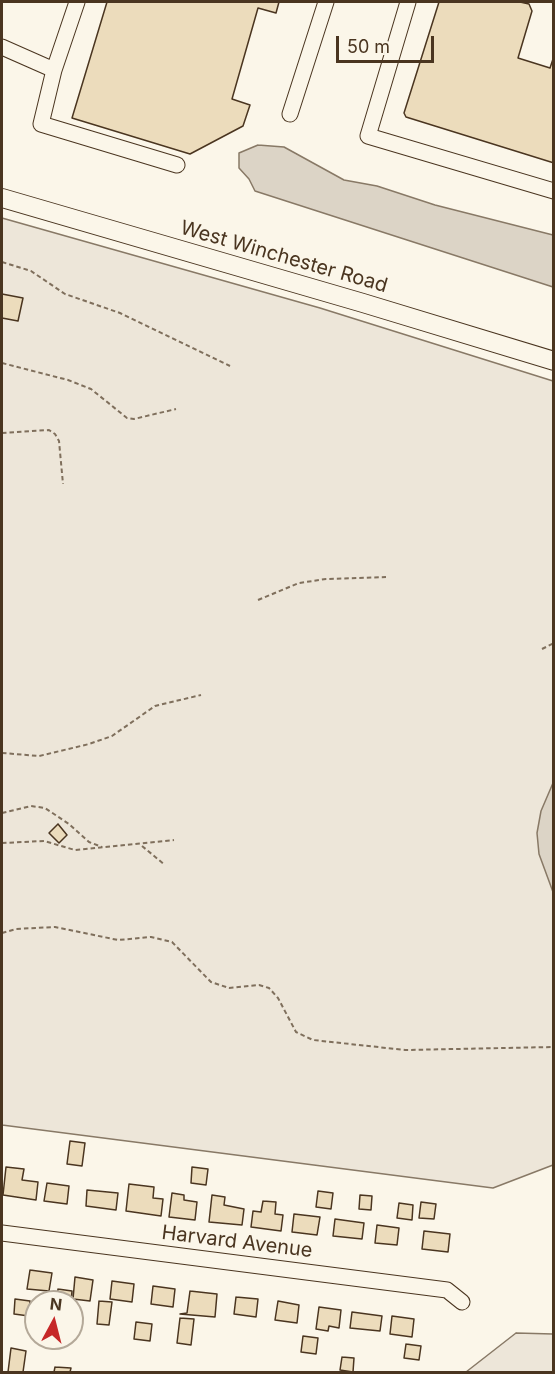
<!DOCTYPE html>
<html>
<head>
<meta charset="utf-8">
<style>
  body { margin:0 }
  #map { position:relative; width:555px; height:1374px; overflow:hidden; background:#fbf6e9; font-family:Inter,sans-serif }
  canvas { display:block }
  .frame { position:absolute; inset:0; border:3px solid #4a3520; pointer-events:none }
  .north { position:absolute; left:24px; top:1290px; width:60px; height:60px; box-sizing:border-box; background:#fbf6e9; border:2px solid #b4a999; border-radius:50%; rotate:7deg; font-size:16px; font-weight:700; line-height:24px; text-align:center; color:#4a3520 }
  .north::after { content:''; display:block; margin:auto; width:21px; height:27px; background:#c62828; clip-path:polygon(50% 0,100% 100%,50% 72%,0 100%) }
  .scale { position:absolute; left:336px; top:36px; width:98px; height:27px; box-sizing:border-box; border:3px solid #4a3520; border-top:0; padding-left:8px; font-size:18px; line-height:21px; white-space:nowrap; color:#4a3520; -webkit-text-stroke:4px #fbf6e9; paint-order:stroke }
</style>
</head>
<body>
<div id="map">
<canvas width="555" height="1374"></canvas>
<div class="frame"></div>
<div class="north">N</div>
<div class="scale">50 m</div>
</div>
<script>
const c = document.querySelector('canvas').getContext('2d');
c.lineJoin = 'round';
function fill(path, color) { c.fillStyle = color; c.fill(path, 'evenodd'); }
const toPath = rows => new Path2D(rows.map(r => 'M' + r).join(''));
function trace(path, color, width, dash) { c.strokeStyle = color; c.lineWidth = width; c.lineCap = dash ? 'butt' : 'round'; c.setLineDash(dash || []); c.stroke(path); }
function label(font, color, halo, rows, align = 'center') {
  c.font = font + ' Inter,sans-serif'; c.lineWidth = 4.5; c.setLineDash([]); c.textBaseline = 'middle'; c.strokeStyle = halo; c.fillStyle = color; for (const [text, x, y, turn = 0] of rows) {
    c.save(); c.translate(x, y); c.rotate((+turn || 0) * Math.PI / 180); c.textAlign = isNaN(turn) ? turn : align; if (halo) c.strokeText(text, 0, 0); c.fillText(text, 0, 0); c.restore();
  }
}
const green = toPath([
  [2,218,320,308,553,381,553,1165,493,1188,2,1125,2,218],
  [516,1333,553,1334,553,1372,466,1372,516,1333]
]);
const water = toPath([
  [258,145,284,147,344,180,377,186,435,205,553,235,553,287,255,191,249,179,239,168,239,153,258,145],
  [553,783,553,892,539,854,537,833,541,811,553,783]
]);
const building = toPath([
  [107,2,279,2,276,13,258,8,232,99,250,105,243,126,190,154,72,118,107,2],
  [439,2,520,2,529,4,532,11,518,58,550,68,554,56,554,163,406,117,404,113,439,2],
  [2,294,23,298,18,321,2,318,2,294],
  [58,824,67,835,59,843,49,833,58,824],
  [70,1141,85,1143,82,1166,67,1164,70,1141],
  [6,1167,24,1169,22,1180,38,1182,36,1200,3,1195,6,1167],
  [192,1167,208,1169,206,1185,191,1183,192,1167],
  [47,1183,69,1186,67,1204,44,1201,47,1183],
  [129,1184,154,1187,153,1198,163,1199,161,1216,126,1211,129,1184],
  [87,1190,118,1193,116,1210,86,1206,87,1190],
  [318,1191,333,1193,331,1209,316,1207,318,1191],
  [172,1193,184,1195,184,1200,197,1202,195,1220,169,1217,172,1193],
  [212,1195,225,1197,224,1205,244,1209,242,1225,209,1222,212,1195],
  [360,1195,372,1196,371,1210,359,1209,360,1195],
  [263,1201,276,1202,275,1214,283,1215,281,1231,251,1227,253,1211,261,1212,263,1201],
  [421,1202,436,1204,434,1219,419,1218,421,1202],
  [399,1203,413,1205,412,1220,397,1218,399,1203],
  [294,1214,320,1217,317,1235,292,1232,294,1214],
  [335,1219,364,1223,362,1239,333,1236,335,1219],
  [377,1225,399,1228,397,1245,375,1243,377,1225],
  [424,1231,450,1234,448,1252,422,1249,424,1231],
  [30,1270,52,1273,49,1291,27,1289,30,1270],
  [75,1277,93,1280,90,1301,73,1299,75,1277],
  [112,1281,134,1284,132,1302,110,1299,112,1281],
  [153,1286,175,1289,173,1307,151,1304,153,1286],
  [58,1289,72,1291,71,1302,56,1302,58,1289],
  [190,1291,217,1294,215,1317,180,1314,187,1313,190,1291],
  [236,1297,258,1299,256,1317,234,1314,236,1297],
  [15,1299,30,1301,29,1316,14,1314,15,1299],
  [99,1301,112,1302,109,1325,97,1324,99,1301],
  [278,1301,299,1305,297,1323,275,1320,278,1301],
  [319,1307,341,1310,339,1328,329,1326,328,1331,316,1329,319,1307],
  [352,1312,382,1316,380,1331,350,1328,352,1312],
  [392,1316,414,1319,412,1337,390,1334,392,1316],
  [180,1318,194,1319,191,1345,177,1343,180,1318],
  [136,1322,152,1324,150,1341,134,1339,136,1322],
  [303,1336,318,1338,316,1354,301,1352,303,1336],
  [406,1344,421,1346,419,1360,404,1358,406,1344],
  [11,1348,26,1351,23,1372,8,1372,11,1348],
  [342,1357,354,1358,353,1372,340,1370,342,1357],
  [55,1367,71,1368,70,1372,54,1372,55,1367]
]);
const path = toPath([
  [2,262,31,271,65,294,120,313,230,366],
  [2,363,68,380,91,389,127,418,134,419,176,409],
  [2,433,49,430,55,434,59,441,63,484],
  [258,600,299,583,326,579,386,577],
  [542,649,554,643],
  [553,748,554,748],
  [2,753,39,756,89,744,112,736,155,706,201,695],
  [2,813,31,806,45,808,69,824,89,842,102,847],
  [2,843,44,841,75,850,174,840],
  [142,846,165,865],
  [2,933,16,929,55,927,118,940,151,937,172,942,211,982,229,988,259,985,269,988,278,998,296,1032,313,1040,405,1050,554,1047]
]);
const minor = toPath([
  [408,2,368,136,554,191],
  [2,47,54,70,41,124,177,165],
  [54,70,77,2],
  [290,114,326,2],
  [2,1233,447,1290,462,1302]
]);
const major = toPath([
  [2,198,363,303,554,361]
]);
const streetNames = [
  ["West Winchester Road",284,257,16],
  ["Harvard Avenue",237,1242,7]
];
fill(green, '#ede6d9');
trace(green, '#887966', 1.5);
fill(water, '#dcd4c6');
trace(water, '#887966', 1.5);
fill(building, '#ecdcbc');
trace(building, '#4a3520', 1.5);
trace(minor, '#4a3520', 17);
trace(major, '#4a3520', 20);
trace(path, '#7f6f5c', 2, [4.5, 3]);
trace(minor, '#fbf6e9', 15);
trace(major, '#fbf6e9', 18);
label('20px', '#4a3520', '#fbf6e9', streetNames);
</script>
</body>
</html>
